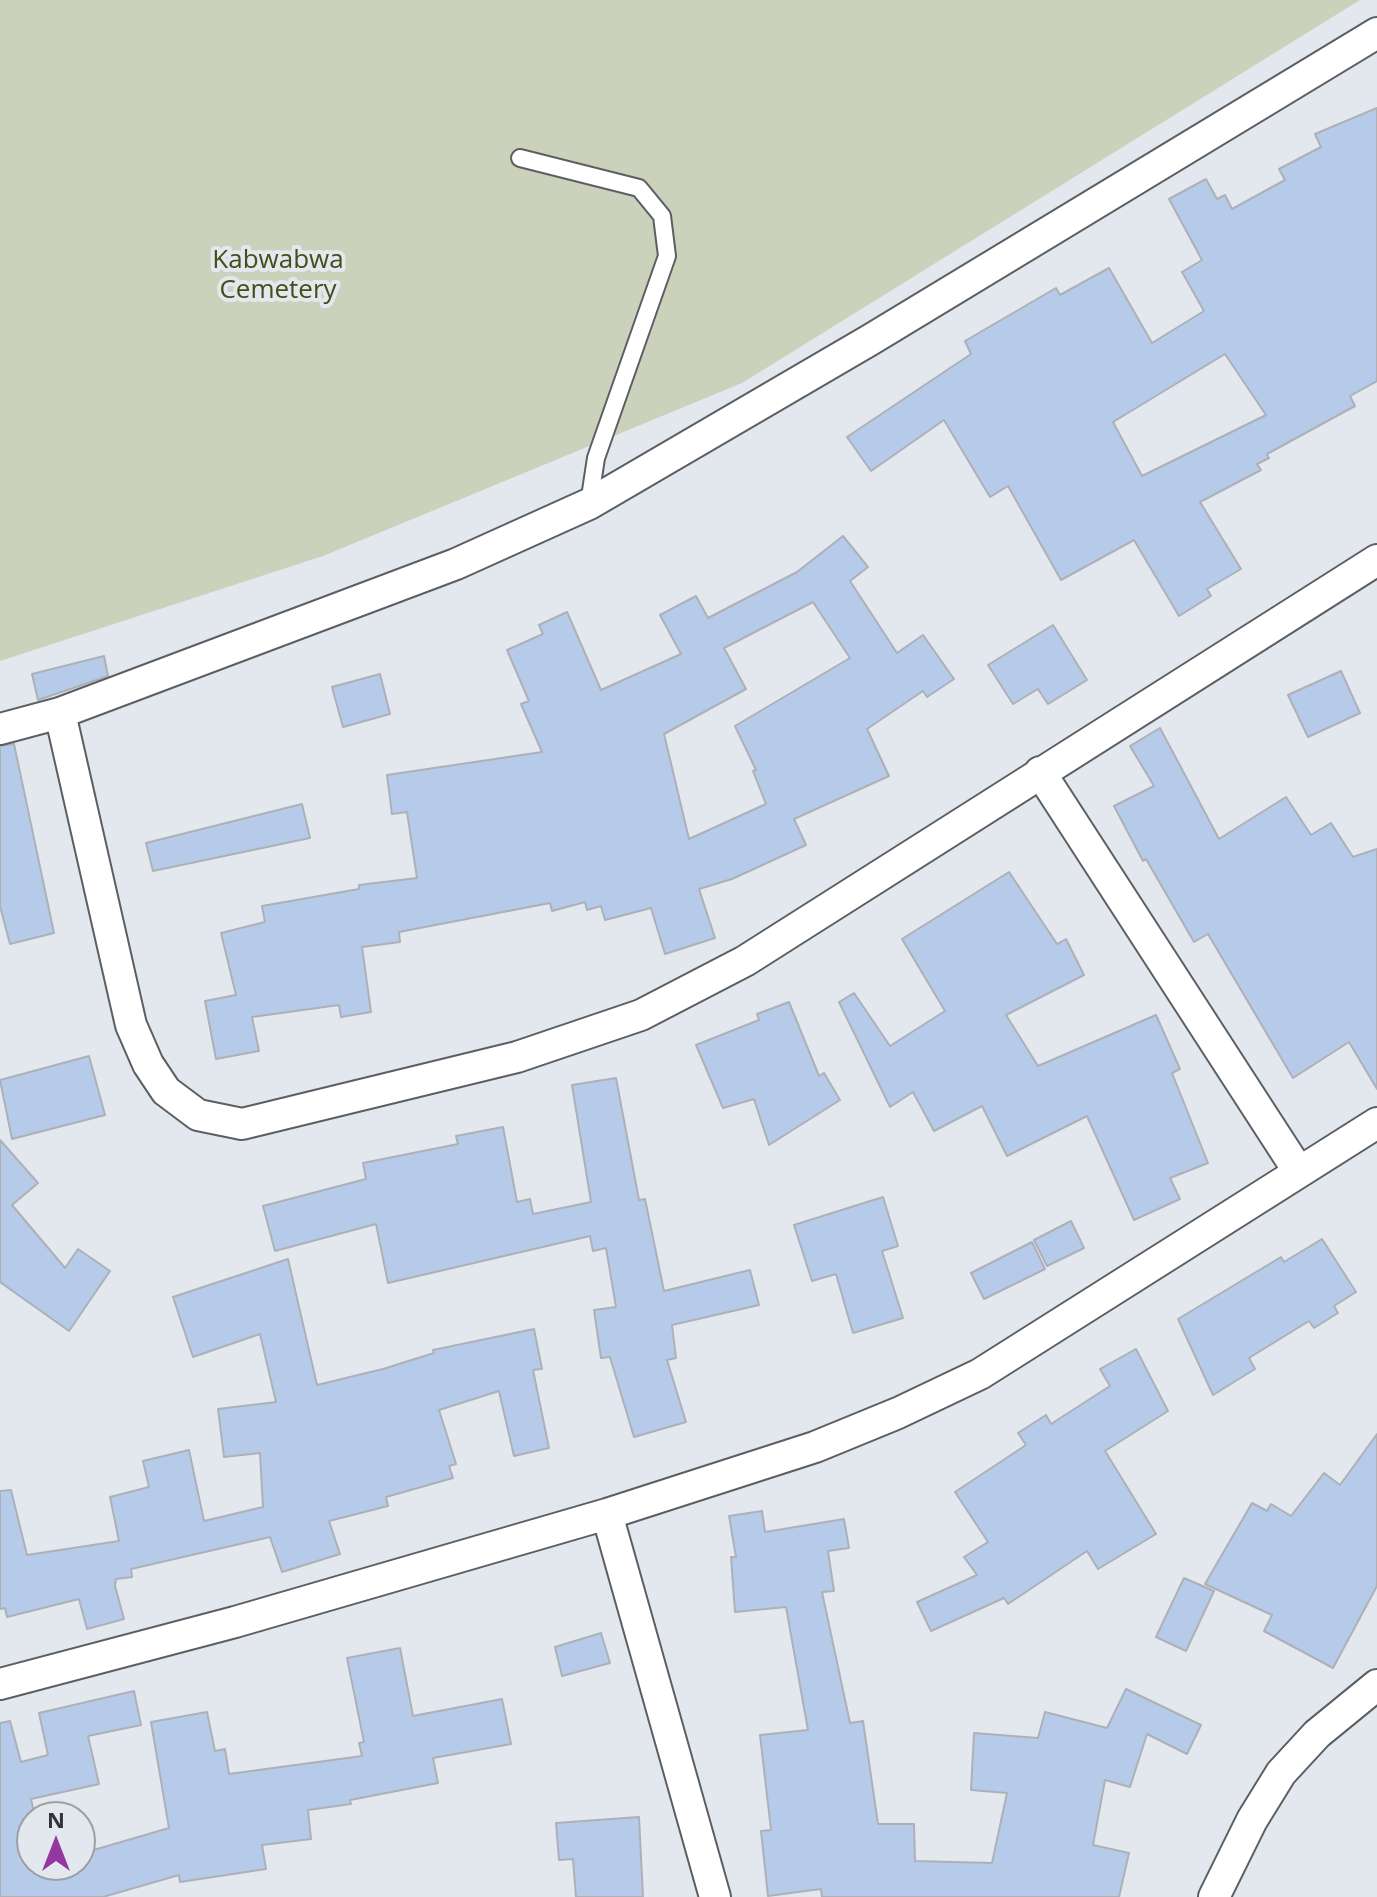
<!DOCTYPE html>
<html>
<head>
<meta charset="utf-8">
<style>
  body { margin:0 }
  #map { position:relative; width:1377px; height:1897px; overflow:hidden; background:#e3e8ee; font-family:"Open Sans",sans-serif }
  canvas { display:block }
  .north { position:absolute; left:16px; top:1801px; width:80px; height:80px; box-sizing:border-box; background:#e3e8ee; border:2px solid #9ca0a4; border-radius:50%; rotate:0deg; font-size:22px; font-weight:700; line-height:32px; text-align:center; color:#323436 }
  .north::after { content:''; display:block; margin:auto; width:28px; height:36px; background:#9537a0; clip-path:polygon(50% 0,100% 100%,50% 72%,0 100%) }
</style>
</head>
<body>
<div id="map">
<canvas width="1377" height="1897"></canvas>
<div class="north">N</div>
</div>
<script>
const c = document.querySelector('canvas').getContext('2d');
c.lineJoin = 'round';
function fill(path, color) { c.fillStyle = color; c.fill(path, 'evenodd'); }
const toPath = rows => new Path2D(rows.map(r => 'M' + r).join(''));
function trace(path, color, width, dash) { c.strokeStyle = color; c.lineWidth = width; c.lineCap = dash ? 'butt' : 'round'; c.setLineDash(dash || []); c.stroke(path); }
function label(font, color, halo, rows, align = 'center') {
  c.font = font + ' "Open Sans",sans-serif'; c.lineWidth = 8; c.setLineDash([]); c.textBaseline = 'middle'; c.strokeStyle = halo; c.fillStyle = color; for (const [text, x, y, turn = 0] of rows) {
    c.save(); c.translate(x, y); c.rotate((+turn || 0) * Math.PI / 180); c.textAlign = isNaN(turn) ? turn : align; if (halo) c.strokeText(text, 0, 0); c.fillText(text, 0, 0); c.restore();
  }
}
const green = toPath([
  [0,0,1360,0,742,383,323,556,0,661]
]);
const building = toPath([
  [1377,108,1377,381,1350,396,1355,406,1267,454,1269,458,1257,464,1261,470,1200,502,1241,569,1207,589,1211,596,1179,616,1134,540,1061,580,1008,486,990,497,944,420,871,471,847,437,971,354,965,341,1056,288,1060,295,1109,268,1152,343,1204,311,1182,272,1202,260,1169,199,1206,179,1217,199,1225,195,1232,209,1285,180,1279,169,1321,147,1315,134,1377,108],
  [1225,354,1266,415,1142,476,1113,422,1225,354],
  [843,536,868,567,850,581,897,653,923,635,954,679,927,697,923,691,867,729,889,776,794,819,806,845,732,879,699,889,715,938,665,954,651,908,605,920,601,906,587,910,585,902,552,911,550,903,399,932,400,942,362,947,371,1012,341,1017,339,1005,252,1017,259,1051,216,1059,205,1001,236,995,221,933,265,922,262,906,359,889,359,885,417,878,407,812,392,814,387,775,542,752,521,704,529,701,507,650,543,634,539,625,567,612,601,690,681,654,660,615,696,596,708,618,797,572,843,536],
  [813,602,850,658,735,726,756,770,753,771,766,804,689,839,664,734,746,689,724,648,813,602],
  [1053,625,1087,680,1048,704,1038,689,1013,704,988,665,1053,625],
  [104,656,108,676,38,700,32,674,104,656],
  [1341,671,1360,713,1308,737,1288,695,1341,671],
  [380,674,390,714,343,727,332,687,380,674],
  [1160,728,1219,839,1286,797,1311,835,1331,823,1353,857,1377,849,1377,1089,1349,1042,1293,1078,1208,934,1194,942,1146,859,1143,861,1114,806,1154,786,1130,746,1160,728],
  [14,744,54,933,10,944,0,906,0,746,14,744],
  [302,804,310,838,153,871,146,843,302,804],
  [1009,872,1057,944,1066,939,1084,975,1006,1015,1038,1066,1156,1015,1180,1069,1172,1073,1208,1163,1170,1178,1180,1199,1134,1220,1087,1116,1007,1156,982,1106,934,1131,913,1092,890,1107,839,1002,854,993,890,1046,945,1011,902,939,1009,872],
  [789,1002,819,1076,824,1073,840,1100,769,1145,754,1099,723,1108,696,1045,759,1020,757,1014,789,1002],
  [89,1056,105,1115,12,1139,0,1080,89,1056],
  [616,1078,639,1200,645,1199,664,1291,750,1270,759,1305,672,1325,676,1358,667,1360,686,1422,634,1437,610,1357,601,1358,594,1310,616,1307,606,1248,593,1251,590,1236,388,1283,376,1224,275,1251,263,1206,366,1179,363,1163,458,1144,456,1136,503,1127,517,1202,530,1199,533,1214,591,1202,572,1085,616,1078],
  [0,1140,38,1183,12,1205,65,1268,78,1249,110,1271,69,1331,0,1282,0,1140],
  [883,1197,898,1246,882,1251,903,1318,853,1333,836,1274,812,1281,794,1225,883,1197],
  [1071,1221,1084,1248,1047,1266,1034,1240,1071,1221],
  [1322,1239,1356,1292,1334,1306,1338,1313,1314,1328,1309,1321,1249,1358,1255,1369,1213,1395,1178,1319,1281,1257,1284,1262,1322,1239],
  [1032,1242,1045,1269,984,1299,971,1273,1032,1242],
  [288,1259,317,1385,383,1369,434,1353,433,1350,534,1329,542,1369,533,1370,549,1448,514,1456,499,1391,439,1410,456,1464,449,1466,453,1478,386,1497,388,1506,329,1521,340,1554,282,1572,270,1537,131,1569,132,1577,116,1579,115,1586,124,1619,87,1629,79,1599,7,1617,5,1608,0,1609,0,1491,11,1490,27,1555,119,1541,110,1497,149,1487,143,1461,189,1450,204,1521,263,1507,260,1453,224,1457,218,1409,276,1402,260,1334,193,1357,173,1297,288,1259],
  [1136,1349,1168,1411,1105,1451,1156,1534,1098,1569,1087,1551,1008,1604,1004,1598,931,1631,917,1602,977,1575,964,1557,988,1542,955,1492,1026,1445,1018,1433,1046,1415,1051,1424,1110,1386,1100,1369,1136,1349],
  [1377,1434,1377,1586,1333,1668,1264,1631,1272,1615,1205,1584,1252,1503,1267,1511,1271,1504,1291,1516,1324,1473,1340,1485,1377,1434],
  [762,1511,765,1532,844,1519,849,1548,828,1551,834,1591,822,1592,850,1723,863,1721,878,1824,914,1824,915,1861,992,1863,1007,1793,971,1790,974,1733,1038,1738,1045,1712,1107,1728,1126,1689,1201,1725,1187,1754,1147,1734,1130,1787,1105,1780,1093,1845,1129,1853,1119,1897,822,1897,821,1889,768,1896,761,1831,771,1830,760,1735,808,1730,786,1607,735,1612,731,1557,736,1557,729,1516,762,1511],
  [1184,1578,1214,1591,1186,1651,1156,1637,1184,1578],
  [601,1633,610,1663,562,1676,555,1647,601,1633],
  [400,1648,413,1716,502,1699,511,1744,433,1758,438,1783,350,1800,351,1804,308,1810,311,1839,262,1845,266,1869,180,1882,179,1875,103,1897,0,1897,0,1723,10,1721,21,1762,48,1755,39,1713,134,1691,141,1725,88,1736,99,1784,31,1799,35,1817,32,1817,32,1865,80,1865,80,1854,169,1828,151,1722,207,1712,215,1751,225,1749,229,1774,362,1756,359,1743,364,1742,347,1658,400,1648],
  [639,1817,643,1897,576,1897,573,1859,559,1860,556,1823,639,1817]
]);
const lane = toPath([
  [520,158,639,188,662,216,667,256,596,458,589,504]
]);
const street = toPath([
  [60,713,131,1025,148,1064,166,1091,198,1115,242,1124,517,1057,641,1015,745,961,1377,560],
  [0,729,60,713,456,564,589,504,870,340,1377,33],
  [1040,772,1299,1172],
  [607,1514,715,1897],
  [0,1684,235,1622,607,1514,815,1447,898,1413,980,1374,1377,1123],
  [1214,1897,1252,1820,1281,1773,1317,1734,1377,1685]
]);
const parkNames = [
  ["Kabwabwa",278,261],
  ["Cemetery",278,291]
];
fill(green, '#cbd1ba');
fill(building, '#b6cbe9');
trace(building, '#adb1b7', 2);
trace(lane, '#5b5f64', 20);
trace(street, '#5b5f64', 34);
trace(lane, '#fff', 16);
trace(street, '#fff', 30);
label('26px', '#444e17', '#e3e8ee', parkNames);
</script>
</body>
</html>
